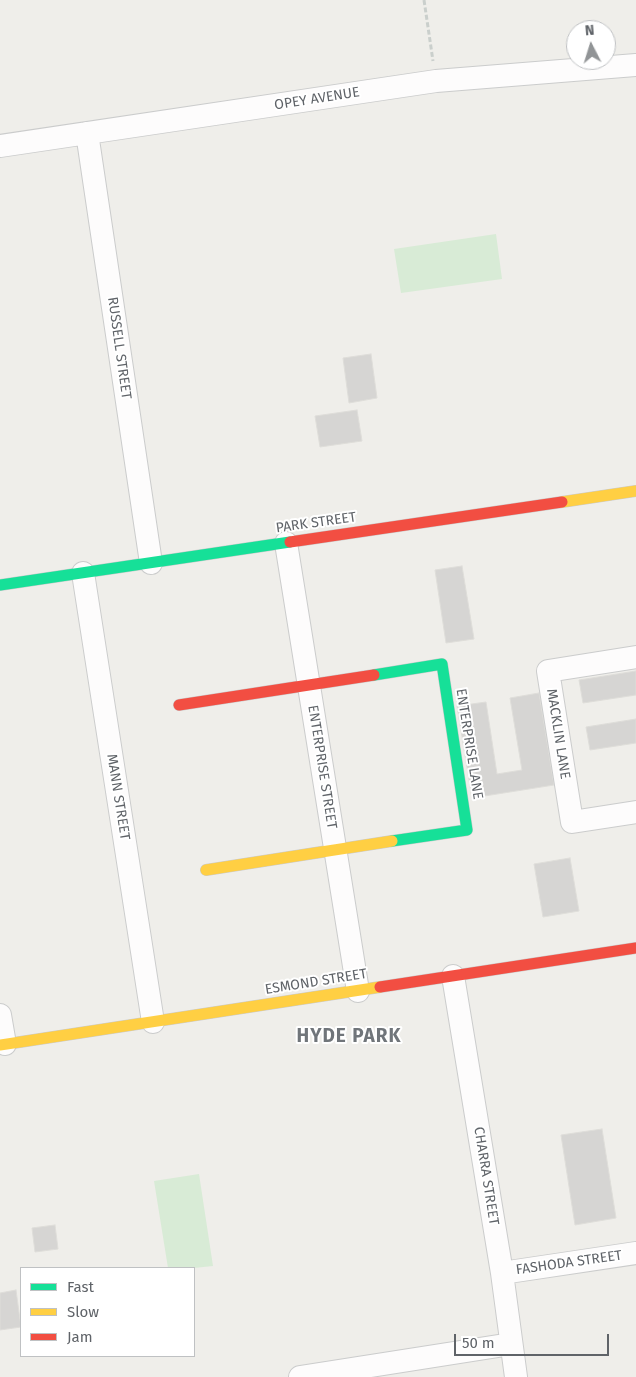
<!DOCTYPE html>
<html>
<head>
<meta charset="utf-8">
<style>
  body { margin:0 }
  #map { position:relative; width:636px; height:1377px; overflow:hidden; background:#efeeea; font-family:"Fira Sans",sans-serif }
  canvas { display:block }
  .legend { position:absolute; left:20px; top:1267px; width:175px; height:90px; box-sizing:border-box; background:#fff; border:1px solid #bfc1c3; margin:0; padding:6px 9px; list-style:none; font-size:15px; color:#5f6368 }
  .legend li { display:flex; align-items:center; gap:10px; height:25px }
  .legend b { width:25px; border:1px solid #bfc1c3 }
  .north { position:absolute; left:566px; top:20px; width:50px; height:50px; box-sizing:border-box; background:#fff; border:1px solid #bfc1c3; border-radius:50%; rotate:355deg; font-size:14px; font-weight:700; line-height:20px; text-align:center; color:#5f6368 }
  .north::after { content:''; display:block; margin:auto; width:18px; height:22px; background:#919496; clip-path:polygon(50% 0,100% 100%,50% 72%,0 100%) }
  .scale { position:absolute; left:454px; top:1334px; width:155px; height:22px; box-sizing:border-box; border:2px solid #5f6368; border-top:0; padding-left:6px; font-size:15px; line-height:18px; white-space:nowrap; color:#5f6368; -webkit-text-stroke:4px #fff; paint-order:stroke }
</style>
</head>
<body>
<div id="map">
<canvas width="636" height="1377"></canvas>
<ul class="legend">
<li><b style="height:6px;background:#16e098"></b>Fast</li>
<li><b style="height:6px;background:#ffcf43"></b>Slow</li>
<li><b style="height:6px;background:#f24e42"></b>Jam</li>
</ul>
<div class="north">N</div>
<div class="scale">50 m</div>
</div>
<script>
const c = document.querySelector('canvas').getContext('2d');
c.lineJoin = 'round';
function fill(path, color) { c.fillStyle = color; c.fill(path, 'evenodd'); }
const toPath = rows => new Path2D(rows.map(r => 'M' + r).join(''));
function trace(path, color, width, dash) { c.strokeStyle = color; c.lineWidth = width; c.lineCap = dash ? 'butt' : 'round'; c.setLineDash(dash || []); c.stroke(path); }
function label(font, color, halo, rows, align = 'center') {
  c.font = font + ' "Fira Sans",sans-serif'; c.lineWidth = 4; c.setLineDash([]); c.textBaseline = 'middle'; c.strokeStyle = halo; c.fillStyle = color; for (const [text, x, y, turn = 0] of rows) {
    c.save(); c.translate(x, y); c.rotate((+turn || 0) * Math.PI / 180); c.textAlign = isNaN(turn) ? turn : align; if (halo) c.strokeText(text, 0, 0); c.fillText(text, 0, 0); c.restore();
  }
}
const green = toPath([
  [496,234,502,279,401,293,394,249],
  [199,1174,213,1266,194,1268,168,1268,154,1181]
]);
const building = toPath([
  [371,354,377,398,349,403,343,358,371,354],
  [357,410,362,441,320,447,315,416,357,410],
  [462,566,474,639,446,643,435,570,462,566],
  [636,671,636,695,583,703,579,680,636,671],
  [539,693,554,785,472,798,457,706,486,702,497,774,522,770,510,698,539,693],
  [636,719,636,743,590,750,586,727,636,719],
  [570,858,579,911,543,917,534,864,570,858],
  [602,1129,616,1218,575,1225,561,1135,602,1129],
  [55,1225,58,1249,35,1252,32,1228,55,1225],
  [16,1290,21,1327,0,1330,0,1293,16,1290]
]);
const path = toPath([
  [424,0,433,61]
]);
const street = toPath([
  [87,133,151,563],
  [0,146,436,81,636,65],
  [286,543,358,991],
  [83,573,153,1022],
  [636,657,548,671,572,822,636,812],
  [453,976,502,1273,516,1377],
  [0,1015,5,1044],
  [502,1273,636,1253],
  [300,1377,511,1344]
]);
const fast = toPath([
  [0,585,290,542],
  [374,675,442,664,467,830,392,841]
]);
const slow = toPath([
  [562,502,636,491],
  [206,870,392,841],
  [0,1045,380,987]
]);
const jam = toPath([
  [290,542,562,502],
  [179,705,374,675],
  [380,987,636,948]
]);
const streetNames = [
  ["OPEY AVENUE",317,99,-9],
  ["RUSSELL STREET",119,348,82],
  ["PARK STREET",316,523,-8],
  ["MACKLIN LANE",558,734,81],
  ["ENTERPRISE LANE",469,744,81],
  ["ENTERPRISE STREET",322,767,81],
  ["MANN STREET",118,797,81],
  ["ESMOND STREET",316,982,-9],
  ["CHARRA STREET",486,1176,81],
  ["FASHODA STREET",569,1263,-8]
];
const districtNames = [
  ["HYDE PARK",349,1037]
];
fill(green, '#d8ebd6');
fill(building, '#d6d5d3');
trace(building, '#deddd9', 1);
trace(street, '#cbcccc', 24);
trace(fast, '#cacacb', 12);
trace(slow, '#cacacb', 12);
trace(jam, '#cacacb', 12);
trace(path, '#cacfcc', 3, [5, 2.5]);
trace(street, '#fdfcfc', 22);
trace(fast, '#16e098', 11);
trace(slow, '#ffcf43', 11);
trace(jam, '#f24e42', 11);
label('14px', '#5f6368', '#fff', streetNames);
c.letterSpacing = '1px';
label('bold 19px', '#70757a', '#fff', districtNames);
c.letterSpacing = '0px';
</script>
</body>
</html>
